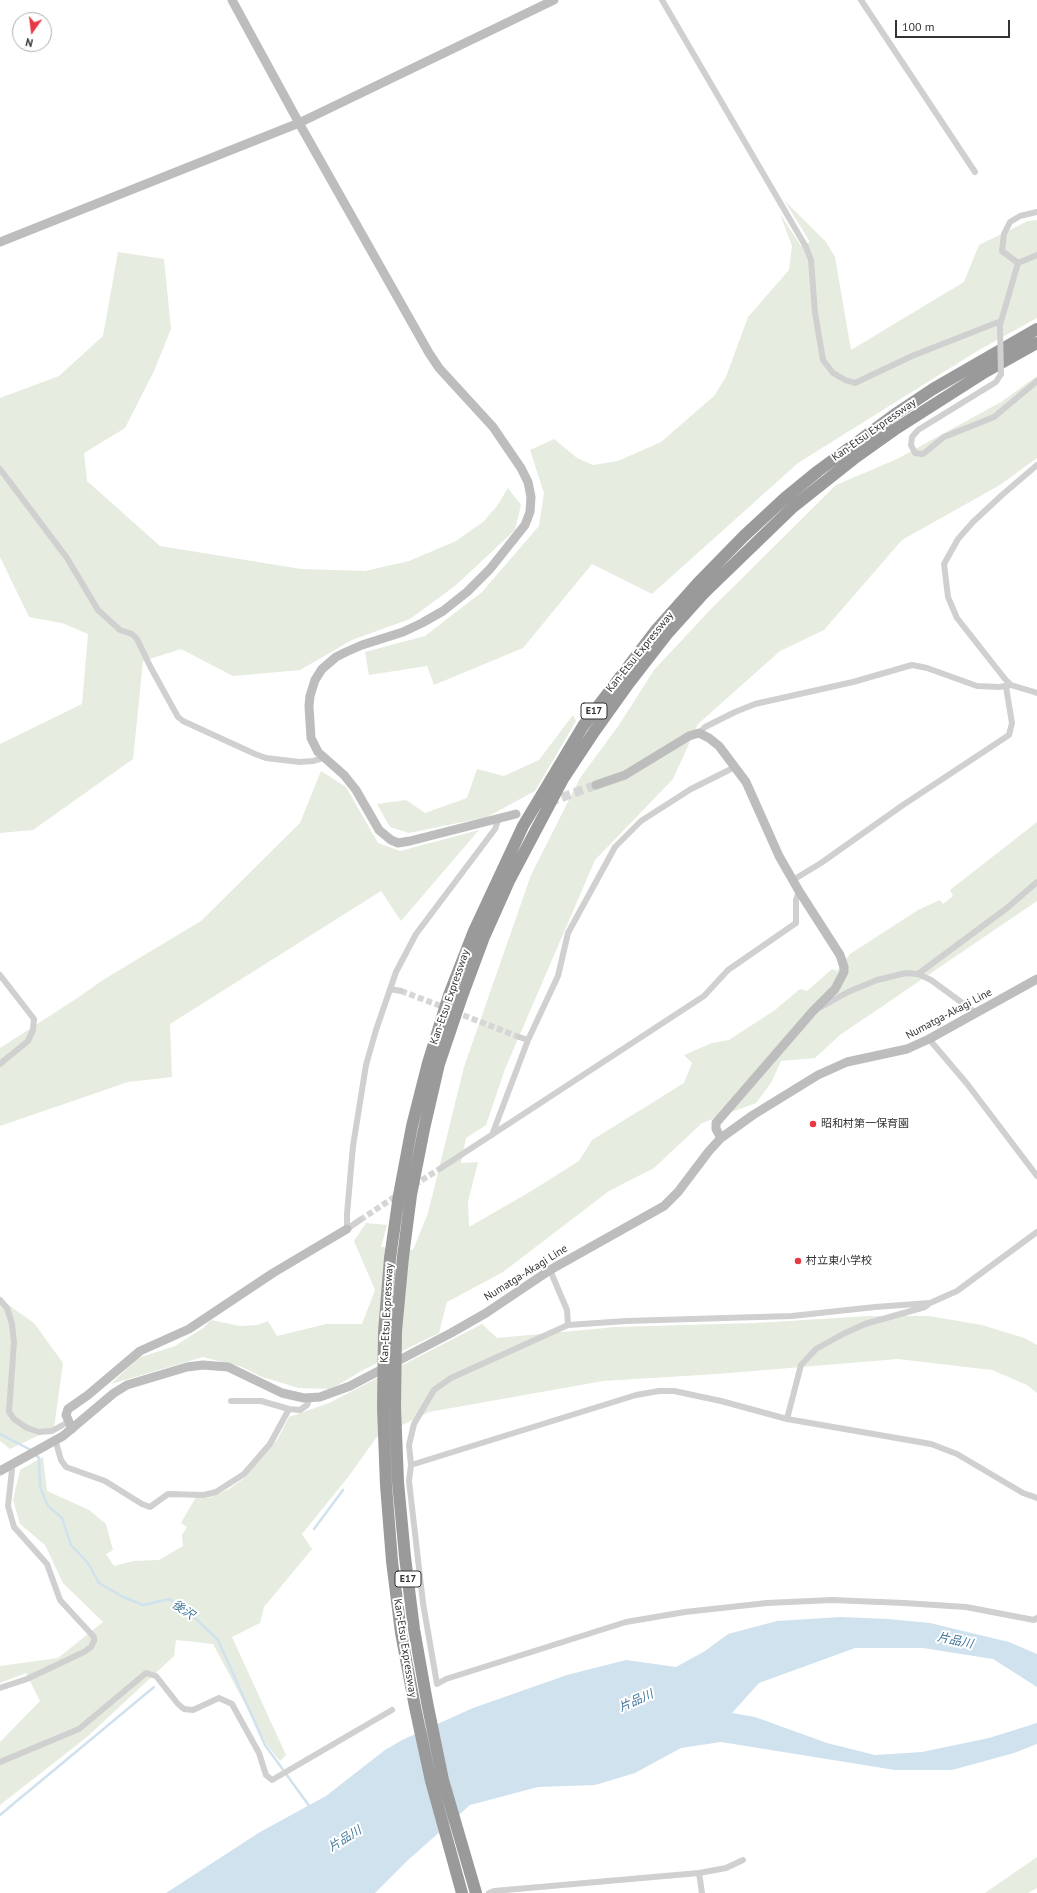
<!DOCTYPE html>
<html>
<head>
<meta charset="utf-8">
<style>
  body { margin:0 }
  #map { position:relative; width:1037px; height:1893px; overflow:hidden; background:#fff; font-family:"PT Sans",sans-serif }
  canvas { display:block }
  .north { position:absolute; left:12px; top:12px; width:40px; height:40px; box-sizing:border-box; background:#fff; border:1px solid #adadad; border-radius:50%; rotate:194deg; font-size:11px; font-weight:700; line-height:16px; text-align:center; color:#333 }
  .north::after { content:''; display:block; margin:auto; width:14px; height:18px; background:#e63946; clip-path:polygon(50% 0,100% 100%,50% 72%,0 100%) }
  .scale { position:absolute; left:895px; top:20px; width:115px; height:18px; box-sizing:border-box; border:2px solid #333; border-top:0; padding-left:5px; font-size:12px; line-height:14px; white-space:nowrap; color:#333; -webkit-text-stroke:3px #fff; paint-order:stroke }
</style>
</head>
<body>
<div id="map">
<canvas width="1037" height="1893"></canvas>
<div class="north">N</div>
<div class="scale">100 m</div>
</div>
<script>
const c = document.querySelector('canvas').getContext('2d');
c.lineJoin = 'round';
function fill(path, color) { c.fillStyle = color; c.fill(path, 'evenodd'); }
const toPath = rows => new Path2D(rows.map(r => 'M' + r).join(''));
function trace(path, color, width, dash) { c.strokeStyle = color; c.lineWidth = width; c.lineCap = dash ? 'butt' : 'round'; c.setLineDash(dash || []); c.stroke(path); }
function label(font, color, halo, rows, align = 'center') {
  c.font = font + ' "PT Sans","Noto Sans JP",sans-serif'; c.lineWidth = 4; c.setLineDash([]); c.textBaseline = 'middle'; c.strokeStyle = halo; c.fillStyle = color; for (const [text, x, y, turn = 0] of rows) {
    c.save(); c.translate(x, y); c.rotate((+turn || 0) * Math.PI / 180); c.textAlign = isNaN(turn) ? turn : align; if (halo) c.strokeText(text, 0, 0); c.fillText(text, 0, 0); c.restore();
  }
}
const green = toPath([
  [784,200,826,242,835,257,851,350,964,282,979,245,1028,221,1037,220,1037,318,979,350,798,463,652,594,592,564,523,648,434,685,427,666,369,675,365,652,425,636,482,592,539,526,544,493,530,450,554,439,577,458,593,465,618,461,661,442,714,396,726,377,748,317,789,270,792,246,780,214,801,246,810,242],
  [118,252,164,259,171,329,154,371,125,428,84,453,87,481,160,546,301,569,365,571,409,561,456,541,483,522,497,506,508,488,521,505,515,530,455,586,410,619,352,640,300,670,233,676,181,649,143,661,133,759,33,830,0,833,0,744,82,704,88,634,62,623,29,617,0,557,0,398,59,376,103,336],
  [1037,376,1037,458,1000,485,902,540,824,630,780,651,698,724,673,779,595,860,505,1069,486,1125,466,1138,461,1163,478,1162,468,1202,469,1227,528,1193,579,1161,592,1140,684,1083,692,1063,684,1055,712,1043,729,1040,775,1010,800,989,807,991,832,969,837,971,850,954,918,910,940,900,943,904,953,896,950,890,1037,822,1037,810,1037,901,840,1035,815,1058,781,1061,771,1083,756,1103,702,1123,654,1168,609,1191,503,1272,447,1302,439,1333,365,1369,331,1389,299,1388,262,1377,242,1367,203,1357,111,1384,138,1358,175,1346,203,1328,211,1320,240,1326,258,1325,268,1321,277,1336,326,1324,362,1324,375,1290,354,1241,366,1223,387,1225,381,1247,413,1250,428,1213,464,1067,531,875,580,778,619,725,654,670,710,610,836,485,897,459,1001,402],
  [573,715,576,721,535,791,487,817,409,833,390,827,377,804,406,800,425,813,467,798,477,769,504,776,539,760],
  [321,771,346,787,378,843,400,851,479,830,401,921,381,891,170,1024,172,1077,128,1082,0,1126,0,1048,76,999,103,980,201,921,300,823],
  [0,1299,34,1323,63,1363,54,1428,10,1449,0,1441],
  [869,1316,929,1316,982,1325,1024,1338,1037,1345,1037,1393,1027,1385,992,1370,898,1359,717,1374,603,1381,429,1412,376,1438,349,1476,302,1534,312,1549,264,1607,260,1623,232,1637,286,1755,280,1761,267,1745,213,1644,176,1640,174,1656,87,1737,0,1805,0,1742,40,1701,26,1673,0,1683,0,1666,58,1658,103,1622,63,1583,45,1545,20,1524,13,1500,20,1470,43,1457,47,1491,89,1510,106,1524,113,1550,106,1554,114,1566,133,1561,159,1560,183,1546,182,1535,187,1527,181,1523,196,1497,208,1498,216,1495,229,1489,243,1479,277,1440,289,1417,329,1403,482,1324,497,1338,616,1327,756,1323],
  [1037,1857,1037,1888,1028,1893,985,1893]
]);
const water = toPath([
  [841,1617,888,1619,930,1623,1009,1642,1037,1654,1037,1687,993,1659,923,1648,855,1648,759,1683,732,1713,755,1717,827,1743,875,1755,922,1752,989,1738,1037,1723,1037,1744,1014,1753,952,1770,895,1770,721,1742,681,1748,635,1773,595,1785,538,1787,470,1805,407,1861,375,1893,166,1893,260,1832,326,1796,385,1750,402,1740,473,1708,567,1675,626,1660,676,1667,705,1651,728,1634,777,1621]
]);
const stream = toPath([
  [0,1434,31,1450],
  [35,1454,39,1458,40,1487,48,1506,62,1518,71,1545,88,1563,99,1583,121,1596,143,1605,169,1599,194,1617,218,1640,265,1745,310,1807],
  [314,1529,343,1490],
  [0,1815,154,1687]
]);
const streetTunnel = toPath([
  [401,991,446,1008],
  [455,1012,519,1037],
  [414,1185,441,1168],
  [360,1220,399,1194]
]);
const secondaryTunnel = toPath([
  [549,802,596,785]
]);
const street = toPath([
  [662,0,806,247,811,260,815,313,823,360,833,373,845,380,855,383,912,356,1001,321],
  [861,0,975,172],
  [1018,263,1002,251,1004,234,1010,222,1020,216,1037,212],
  [1000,325,1018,263,1037,255],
  [1001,374,996,382,918,430,912,437,911,445,915,453,923,454,944,437,994,417,1037,381],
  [1037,465,1002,495,973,522,958,539,944,564,948,597,957,618,1005,679,1011,685,1037,693],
  [0,469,67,558,98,610,120,630,132,634,137,639,151,668,178,717,183,721,255,754,266,758,300,762,313,761,320,759,322,757],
  [699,733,705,727,735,712,755,704,853,682,912,665,927,668,977,686,999,687,1011,685],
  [793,880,821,863,903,805,1009,735,1012,723,1006,687],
  [918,974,1007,908,1037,882],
  [0,975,34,1019,33,1030,28,1041,0,1064],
  [390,989,401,991],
  [821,1007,848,992,877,980,906,973,918,974,931,980,976,1013],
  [519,1037,528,1040],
  [929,1039,968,1085,1037,1176],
  [492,1135,528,1040,558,976,568,933,615,847,641,821,691,789,735,767],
  [441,1168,704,996,728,970,796,923,796,900,799,891],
  [347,1229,347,1214,353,1146,366,1065,376,1030,396,972,416,934,495,829,499,818],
  [347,1229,360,1220],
  [1037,1232,957,1291,930,1303,875,1307,792,1316,626,1321,568,1325,451,1378,434,1390,414,1424,409,1445,411,1465,409,1481,423,1603,437,1684,446,1679,626,1622,685,1612,767,1603,832,1600,904,1603,966,1607,1034,1620,1037,1618],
  [550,1270,567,1310,568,1325],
  [0,1300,7,1308,12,1324,14,1342,9,1412,14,1419,27,1428,39,1432,52,1431,68,1422],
  [231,1401,261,1401,289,1409,300,1410,307,1405,310,1398],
  [787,1419,801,1365,816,1349,843,1334,865,1324,925,1307,930,1303],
  [55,1439,61,1460,66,1467,105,1481,142,1504,150,1507,168,1494,204,1495,216,1492,244,1474,270,1444,289,1409],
  [411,1465,636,1395,659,1391,674,1391,721,1401,787,1419,931,1444,957,1454,1023,1493,1037,1498],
  [0,1688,27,1679,84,1652,91,1647,94,1641,94,1637,60,1600,47,1564,14,1527,8,1506,12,1470,11,1464],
  [0,1762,79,1729,146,1673,156,1676,178,1704,184,1709,193,1710,219,1698,232,1704,259,1753,266,1775,272,1780,392,1710],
  [699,1873,702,1893],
  [489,1893,494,1891,699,1873,726,1868,743,1860]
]);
const secondary = toPath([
  [232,0,299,123,429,353,439,368,493,427,521,468,528,482,531,497,530,512,525,525,490,569,467,592,443,611,422,623,403,632,362,645,346,652,336,657,322,669,315,680,310,696,309,706,311,738,318,752,344,775,356,790,379,830,391,840,398,843,410,841,516,814],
  [0,242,299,123,554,0],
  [596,785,625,775,689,736,699,733,709,738,719,746,746,782,779,856,799,891,840,955,844,967,844,972,835,989,813,1011,716,1123,716,1129,721,1138],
  [72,1429,66,1415,68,1409,88,1395,140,1351,189,1329,273,1273,347,1229],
  [0,1471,63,1436,114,1393,127,1385,187,1367,203,1365,228,1367,282,1393,304,1398,320,1397,350,1386,451,1333,486,1313,550,1270,664,1206,678,1192,709,1151,721,1138,753,1115,818,1075,847,1062,907,1049,929,1039,1037,979]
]);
const highway = toPath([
  [403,1257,411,1195,424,1129,439,1064,461,999,484,937,509,881,563,779,594,732,629,683,667,634,704,593,793,507,856,457,894,430,985,372,1037,343],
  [390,1258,399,1195,412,1126,428,1063,449,995,474,931,523,826,583,726,657,629,698,583,744,536,785,498,818,471,894,415,933,389,1037,329]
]);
const streetBridge = toPath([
  [1000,327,1001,374]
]);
const highwayBridge = toPath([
  [403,1257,396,1331,395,1407,398,1482,405,1557,414,1629,427,1702,443,1780,476,1893],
  [390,1258,384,1332,383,1408,386,1485,392,1561,401,1633,415,1707,431,1781,462,1893]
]);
const markers = [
  [813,1124,4,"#e63946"],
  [798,1261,4,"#e63946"]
];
const shields = [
  [594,711,26],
  [408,1579,26]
];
const shieldNames = [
  ["E17",594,711],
  ["E17",408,1579]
];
const streetNames = [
  ["Kan-Etsu Expressway",874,430,-35],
  ["Kan-Etsu Expressway",640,652,-51],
  ["Kan-Etsu Expressway",450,997,-71],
  ["Numatga-Akagi Line",949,1014,-28],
  ["Numatga-Akagi Line",526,1273,-32],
  ["Kan-Etsu Expressway",387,1313,-87],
  ["Kan-Etsu Expressway",405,1648,81]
];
const poiNames = [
  ["昭和村第一保育園",821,1124],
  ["村立東小学校",806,1261]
];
const waterNames = [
  ["後沢",183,1610,35],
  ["片品川",955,1641,12],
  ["片品川",636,1701,-24],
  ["片品川",345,1839,-32]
];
fill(green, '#e6ecdf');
fill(water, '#cfe2ee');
trace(stream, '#cfe2ee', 2.5);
trace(streetTunnel, '#d6d6d6', 6, [6, 3]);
trace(secondaryTunnel, '#d6d6d6', 9, [9, 4.5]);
trace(street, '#d0d0d0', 6);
trace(secondary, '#bdbdbd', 9);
trace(highway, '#9a9a9a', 12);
trace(streetBridge, '#d0d0d0', 6);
trace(highwayBridge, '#9a9a9a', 12);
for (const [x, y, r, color] of markers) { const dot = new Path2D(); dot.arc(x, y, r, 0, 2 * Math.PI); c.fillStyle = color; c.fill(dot); trace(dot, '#fff', 1.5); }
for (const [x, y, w] of shields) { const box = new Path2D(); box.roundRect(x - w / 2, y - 8, w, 16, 3); c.fillStyle = '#fff'; c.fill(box); trace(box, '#333', 1); }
label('bold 10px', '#333', null, shieldNames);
label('11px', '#333', '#fff', streetNames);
label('11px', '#333', '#fff', poiNames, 'left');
label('italic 12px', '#3f7597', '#fff', waterNames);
</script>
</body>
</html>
